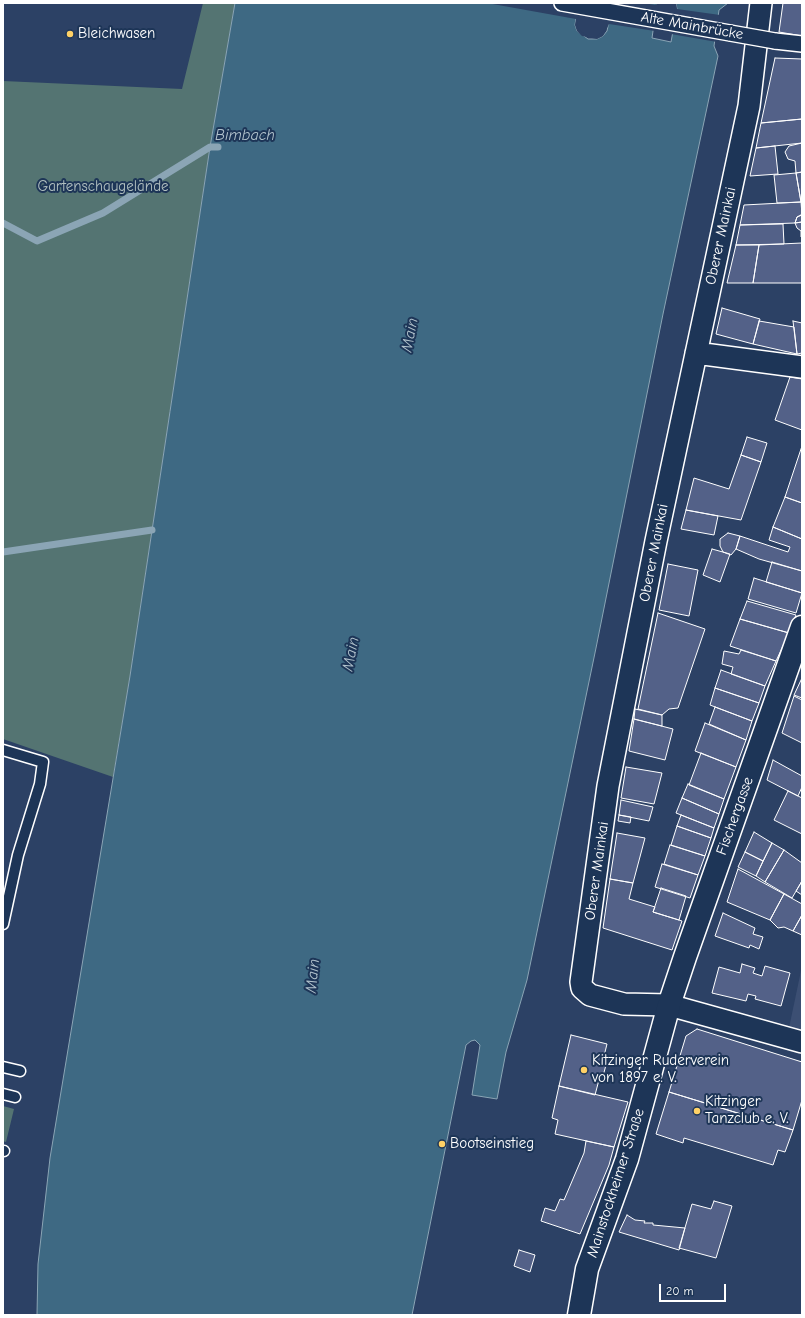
<!DOCTYPE html>
<html>
<head>
<meta charset="utf-8">
<style>
  body { margin:0 }
  #map { position:relative; width:805px; height:1318px; overflow:hidden; background:#2c4165; font-family:"Comic Neue",sans-serif }
  canvas { display:block }
  .frame { position:absolute; inset:0; border:4px solid #fff; pointer-events:none }
  .scale { position:absolute; left:659px; top:1284px; width:67px; height:18px; box-sizing:border-box; border:2px solid #fff; border-top:0; padding-left:5px; font-size:12px; line-height:14px; white-space:nowrap; color:#fff; -webkit-text-stroke:3px #1d3557; paint-order:stroke }
</style>
</head>
<body>
<div id="map">
<canvas width="805" height="1318"></canvas>
<div class="frame"></div>
<div class="scale">20 m</div>
</div>
<script>
const c = document.querySelector('canvas').getContext('2d');
c.lineJoin = 'round';
function fill(path, color) { c.fillStyle = color; c.fill(path, 'evenodd'); }
const toPath = rows => new Path2D(rows.map(r => 'M' + r).join(''));
function trace(path, color, width, dash) { c.strokeStyle = color; c.lineWidth = width; c.lineCap = dash ? 'butt' : 'round'; c.setLineDash(dash || []); c.stroke(path); }
function label(font, color, halo, rows, align = 'center') {
  c.font = font + ' "Comic Neue",sans-serif'; c.lineWidth = 4; c.setLineDash([]); c.textBaseline = 'middle'; c.strokeStyle = halo; c.fillStyle = color; for (const [text, x, y, turn = 0] of rows) {
    c.save(); c.translate(x, y); c.rotate((+turn || 0) * Math.PI / 180); c.textAlign = isNaN(turn) ? turn : align; if (halo) c.strokeText(text, 0, 0); c.fillText(text, 0, 0); c.restore();
  }
}
const built = toPath([
  [802,966,802,1031,789,1028]
]);
const green = toPath([
  [203,3,235,3,210,147,130,676,113,777,3,739,3,81,182,89],
  [3,1106,14,1109,6,1142,3,1141]
]);
const water = toPath([
  [235,3,578,3,575,25,577,31,588,39,597,39,603,36,607,31,613,3,657,3,652,38,671,42,677,9,676,3,728,3,719,10,714,46,718,56,663,314,596,648,527,980,506,1052,497,1099,472,1095,480,1045,475,1040,471,1041,466,1045,412,1315,37,1315,38,1264,50,1158,130,676,210,147,235,3]
]);
const pier = toPath([
  [487,3,580,3,577,24,579,30,589,37,596,37,605,30,611,3,644,3,655,5,659,3,655,31,609,24,603,36,597,39,582,36,577,31,575,25,576,19],
  [674,3,676,3,677,9,720,15,717,42,671,34,675,8]
]);
const stream = toPath([
  [3,223,37,241,103,213,210,147,218,147],
  [3,552,152,530]
]);
const building = toPath([
  [783,3,802,3,802,36,779,32,783,3],
  [775,58,802,59,802,119,761,123,775,58],
  [802,119,802,143,756,148,761,123,802,119],
  [802,143,802,172,796,173,795,161,788,159,785,152,789,146,802,143],
  [775,146,778,174,750,176,756,148,775,146],
  [802,172,802,202,801,202,796,173,802,172],
  [796,173,801,202,777,203,774,175,796,173],
  [801,202,802,215,797,217,795,223,740,225,744,205,801,202],
  [801,215,802,215,802,222,795,223,797,217,801,215],
  [802,222,802,237,801,237,801,231,797,228,795,223,802,222],
  [783,224,784,244,736,245,740,225,783,224],
  [802,243,802,283,753,283,759,245,802,243],
  [736,245,759,245,753,283,727,283,736,245],
  [722,308,760,319,753,344,716,334,722,308],
  [759,321,794,327,797,354,753,344,759,321],
  [793,321,802,323,802,353,797,354,793,321],
  [790,377,802,379,802,430,775,420,790,377],
  [747,437,767,443,761,462,741,455,747,437],
  [802,446,802,503,785,497,802,446],
  [741,455,761,462,741,520,686,510,694,478,729,489,741,455],
  [785,497,802,503,802,539,773,527,785,497],
  [686,510,718,516,714,535,681,529,686,510],
  [773,527,802,539,802,571,759,559,736,549,740,536,788,552,790,547,769,540,773,527],
  [728,533,740,536,736,549,731,555,723,552,720,546,720,539,728,533],
  [712,549,730,554,720,582,703,575,712,549],
  [772,562,802,571,802,593,766,582,772,562],
  [668,564,698,570,689,616,659,610,668,564],
  [754,578,802,593,796,613,748,599,754,578],
  [747,601,796,615,789,633,740,619,747,601],
  [658,613,705,629,678,708,669,709,662,715,638,709,658,613],
  [740,619,789,633,776,661,730,646,740,619],
  [741,650,776,661,765,686,731,674,733,667,722,664,724,651,739,654,741,650],
  [721,670,765,686,759,703,715,688,721,670],
  [802,678,802,698,794,695,802,678],
  [715,688,759,703,752,721,710,705,715,688],
  [794,696,802,700,802,743,782,733,794,696],
  [715,707,752,721,746,740,709,724,715,707],
  [635,709,662,715,662,726,634,719,635,709],
  [634,719,673,729,665,760,629,751,634,719],
  [705,723,746,740,736,767,695,751,705,723],
  [701,753,736,767,724,799,689,785,701,753],
  [773,760,802,776,802,787,798,796,767,780,773,760],
  [626,767,662,773,654,804,621,798,626,767],
  [688,784,724,799,719,814,682,798,688,784],
  [788,791,802,798,802,834,774,820,788,791],
  [682,798,719,814,714,828,676,813,682,798],
  [621,800,653,807,649,821,619,815,621,800],
  [619,815,631,817,630,823,618,821,619,815],
  [681,815,714,828,711,838,677,826,681,815],
  [677,826,711,838,705,856,671,845,677,826],
  [754,832,772,843,763,861,745,852,754,832],
  [617,833,645,838,633,883,610,879,617,833],
  [772,843,784,850,765,882,756,876,772,843],
  [670,845,705,856,698,875,664,864,670,845],
  [784,850,802,863,802,881,792,898,765,882,784,850],
  [745,852,763,861,756,876,738,867,745,852],
  [662,864,698,875,690,898,655,887,662,864],
  [738,869,784,894,770,920,727,902,738,869],
  [610,879,633,883,629,899,655,907,653,912,682,921,672,950,603,928,610,879],
  [802,881,802,895,796,891,802,881],
  [661,888,686,896,679,920,653,912,661,888],
  [784,894,802,904,802,915,793,931,784,927,778,928,770,920,784,894],
  [723,913,755,928,753,934,763,937,759,949,750,945,749,948,715,936,723,913],
  [802,915,802,935,793,931,802,915],
  [742,964,755,968,753,973,762,976,765,966,790,973,781,1006,755,999,756,996,748,994,746,1001,712,993,719,967,740,973,742,964],
  [697,1029,802,1062,802,1100,793,1130,669,1092,686,1036,697,1029],
  [571,1035,607,1044,602,1064,606,1065,603,1076,600,1076,595,1095,559,1086,571,1035],
  [559,1086,628,1102,614,1147,555,1134,558,1120,552,1118,559,1086],
  [669,1092,793,1130,785,1152,778,1150,773,1165,684,1138,683,1143,656,1134,669,1092],
  [586,1141,614,1147,609,1165,580,1234,541,1221,545,1208,555,1211,560,1199,564,1200,584,1153,586,1141],
  [714,1201,732,1206,716,1258,679,1248,692,1204,711,1209,714,1201],
  [627,1215,635,1220,645,1221,644,1223,653,1223,653,1225,685,1228,679,1250,619,1232,627,1215],
  [519,1250,535,1255,530,1272,514,1266,519,1250]
]);
const service = toPath([
  [3,750,43,762,40,784,18,855,3,924],
  [3,1067,20,1071],
  [3,1094,15,1097],
  [3,1151,4,1151]
]);
const pedestrian = toPath([
  [562,3,730,33],
  [775,41,802,44]
]);
const minor = toPath([
  [761,3,749,106,656,541,608,786,581,982,582,988,590,995,624,1004,669,1005,802,1042],
  [696,353,802,367]
]);
const tertiary = toPath([
  [579,1315,587,1269,627,1159,669,1005,685,957,802,627]
]);
const pedestrianBridge = toPath([
  [730,33,775,41]
]);
const markers = [
  [70,34,4,"#ffd166"],
  [584,1070,4,"#ffd166"],
  [697,1111,4,"#ffd166"],
  [442,1144,4,"#ffd166"]
];
const streetNames = [
  ["Alte Mainbrücke",692,26,10],
  ["Oberer Mainkai",721,236,-78],
  ["Oberer Mainkai",654,553,-79],
  ["Fischergasse",735,816,-70],
  ["Oberer Mainkai",597,871,-82],
  ["Mainstockheimer Straße",616,1183,-72]
];
const poiNames = [
  ["Bleichwasen",78,34],
  ["Kitzinger Ruderverein",592,1061],
  ["von 1897 e. V.",592,1078],
  ["Kitzinger",705,1102],
  ["Tanzclub e. V.",705,1119],
  ["Bootseinstieg",450,1144]
];
const parkNames = [
  ["Gartenschaugelände",103,187]
];
const waterNames = [
  ["Bimbach",245,135],
  ["Main",410,335,-79],
  ["Main",351,654,-79],
  ["Main",313,976,-84]
];
fill(built, '#3c4f73');
fill(green, '#547472');
fill(water, '#3e6983');
trace(water, '#8ba5b5', 1);
fill(pier, '#2c4165');
trace(stream, '#8ba5b5', 7);
fill(building, '#536188');
trace(building, '#fff', 1);
trace(service, '#fff', 13);
trace(pedestrian, '#fff', 18);
trace(minor, '#fff', 24);
trace(tertiary, '#fff', 25);
trace(service, '#1d3557', 10);
trace(pedestrian, '#1d3557', 15);
trace(minor, '#1d3557', 21);
trace(tertiary, '#1d3557', 22);
trace(pedestrianBridge, '#fff', 18, []);
trace(pedestrianBridge, '#1d3557', 15);
for (const [x, y, r, color] of markers) { const dot = new Path2D(); dot.arc(x, y, r, 0, 2 * Math.PI); c.fillStyle = color; c.fill(dot); trace(dot, '#1d3557', 1.5); }
label('15px', '#fff', '#1d3557', streetNames);
label('15px', '#fff', '#1d3557', poiNames, 'left');
label('15px', '#b2c0c0', '#1d3557', parkNames);
label('italic 16px', '#b2c3cd', '#1d3557', waterNames);
</script>
</body>
</html>
